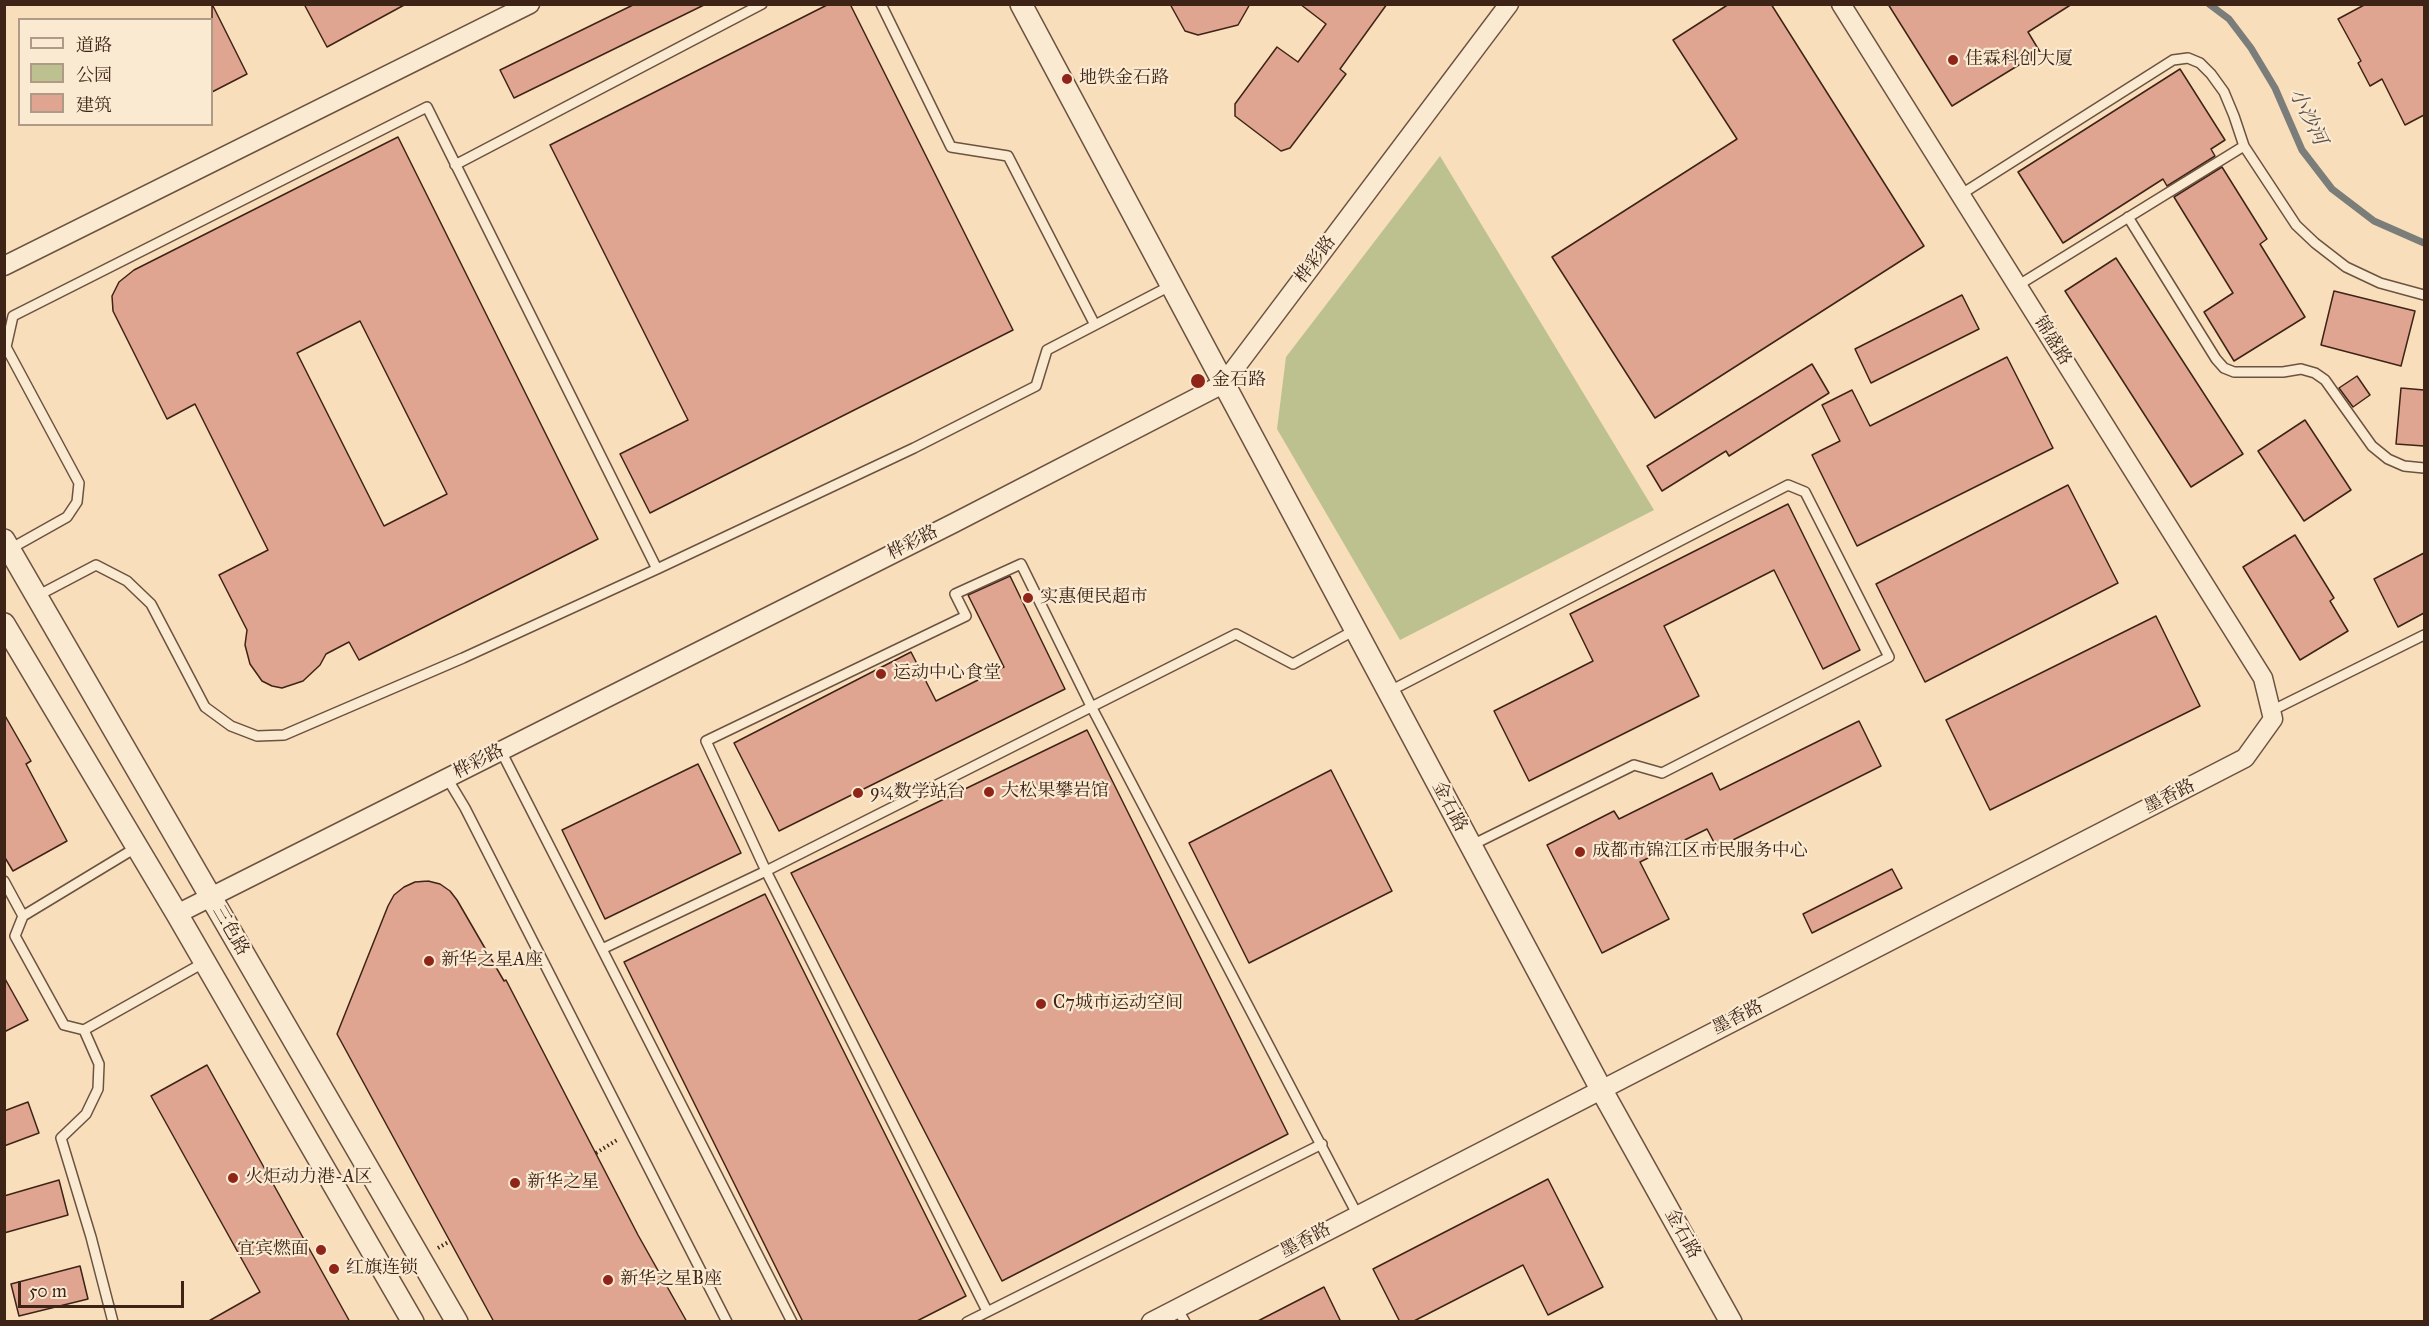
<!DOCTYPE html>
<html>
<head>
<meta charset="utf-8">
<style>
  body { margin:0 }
  #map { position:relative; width:2429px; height:1326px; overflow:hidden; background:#f8deba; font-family:"IM FELL Great Primer","Noto Serif SC",serif }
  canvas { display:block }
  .frame { position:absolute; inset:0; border:6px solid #3e2317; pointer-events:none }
  .legend { position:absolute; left:18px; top:18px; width:195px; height:108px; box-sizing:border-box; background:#faead2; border:2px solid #af9a87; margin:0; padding:8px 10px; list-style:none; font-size:18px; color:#3e2317 }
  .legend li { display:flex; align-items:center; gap:12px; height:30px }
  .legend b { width:30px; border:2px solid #af9a87 }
  .scale { position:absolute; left:18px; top:1281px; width:166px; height:27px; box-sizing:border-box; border:3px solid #3e2317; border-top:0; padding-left:8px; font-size:18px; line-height:21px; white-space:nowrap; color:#3e2317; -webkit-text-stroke:4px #faead2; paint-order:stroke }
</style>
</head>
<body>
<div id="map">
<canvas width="2429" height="1326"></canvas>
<div class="frame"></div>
<ul class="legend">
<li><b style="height:8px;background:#faead2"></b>道路</li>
<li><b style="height:16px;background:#bdc190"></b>公园</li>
<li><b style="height:16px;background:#dfa591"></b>建筑</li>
</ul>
<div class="scale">50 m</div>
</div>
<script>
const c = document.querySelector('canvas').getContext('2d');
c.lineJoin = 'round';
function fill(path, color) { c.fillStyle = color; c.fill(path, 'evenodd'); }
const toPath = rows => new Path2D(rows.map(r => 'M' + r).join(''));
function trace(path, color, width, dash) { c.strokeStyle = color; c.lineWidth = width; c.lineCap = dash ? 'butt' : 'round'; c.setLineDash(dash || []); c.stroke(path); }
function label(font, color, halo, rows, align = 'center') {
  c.font = font + ' "IM FELL Great Primer","Noto Serif SC",serif'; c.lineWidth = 4.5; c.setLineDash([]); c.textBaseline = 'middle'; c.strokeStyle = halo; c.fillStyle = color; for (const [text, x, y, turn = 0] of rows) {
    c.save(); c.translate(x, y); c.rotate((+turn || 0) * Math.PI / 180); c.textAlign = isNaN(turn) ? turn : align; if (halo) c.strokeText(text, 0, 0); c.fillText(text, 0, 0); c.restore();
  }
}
const green = toPath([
  [1440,156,1654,510,1400,640,1277,429,1286,357]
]);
const stream = toPath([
  [2209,4,2229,19,2251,48,2275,88,2302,150,2332,189,2374,221,2424,243]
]);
const building = toPath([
  [212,4,247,74,212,92,212,4],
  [304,4,406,4,327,47,304,4],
  [635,4,706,4,514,98,500,70,635,4],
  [829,4,850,4,1013,330,650,513,620,454,688,420,550,145,829,4],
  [1170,4,1250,4,1238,25,1198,35,1185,31,1170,4],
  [1300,4,1387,4,1340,69,1346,74,1290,148,1281,151,1235,116,1235,104,1277,47,1298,62,1326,24,1300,4],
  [1729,4,1771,4,1924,246,1655,418,1552,257,1737,139,1673,40,1729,4],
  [1888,4,2072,4,2028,32,2040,52,1952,106,1888,4],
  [2366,4,2424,4,2424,115,2405,125,2382,79,2370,86,2358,63,2361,61,2338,19,2366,4],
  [2180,69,2225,140,2211,149,2215,156,2167,186,2163,179,2063,243,2018,172,2180,69],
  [398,137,598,539,359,660,349,642,326,654,320,665,303,681,282,688,272,686,262,681,250,664,245,645,247,630,219,575,268,550,195,404,167,419,113,311,112,296,119,282,134,270,398,137],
  [360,321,447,494,384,526,297,353,360,321],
  [2222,167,2267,239,2260,244,2305,317,2234,361,2204,312,2233,293,2174,197,2222,167],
  [2116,258,2243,454,2191,487,2065,291,2116,258],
  [2334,291,2415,311,2401,366,2321,345,2334,291],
  [1962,295,1979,329,1871,383,1855,349,1962,295],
  [2007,357,2053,448,1857,546,1812,455,1840,441,1822,405,1852,390,1870,426,2007,357],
  [1812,364,1829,393,1729,456,1726,451,1662,491,1647,466,1812,364],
  [2357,376,2370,395,2353,407,2339,388,2357,376],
  [2401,388,2424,390,2424,446,2396,444,2401,388],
  [2305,420,2351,490,2304,521,2258,451,2305,420],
  [2068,485,2118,583,1925,682,1876,584,2068,485],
  [1788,504,1860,650,1823,669,1774,570,1664,626,1699,696,1529,781,1494,711,1593,661,1570,614,1788,504],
  [2295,535,2334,598,2330,601,2348,631,2300,660,2243,567,2295,535],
  [2424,553,2424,613,2398,627,2374,579,2424,553],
  [1010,576,1065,689,779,831,734,743,911,652,936,701,1004,667,968,595,1010,576],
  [2156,616,2200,706,1990,810,1946,720,2156,616],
  [4,714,31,761,26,764,67,841,13,871,4,856,4,714],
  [1859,721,1881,766,1717,848,1707,829,1640,862,1669,919,1602,953,1547,845,1614,811,1619,819,1712,773,1720,790,1859,721],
  [1087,730,1288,1134,1002,1281,791,873,1087,730],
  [698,764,741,853,605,919,562,830,698,764],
  [1331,770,1392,891,1249,963,1189,843,1331,770],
  [1892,869,1902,888,1812,933,1803,914,1892,869],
  [428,881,440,884,450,891,457,900,504,981,506,980,638,1235,687,1322,494,1322,337,1034,388,906,394,895,404,887,415,882,428,881],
  [765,894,966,1296,915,1322,803,1322,624,962,765,894],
  [4,977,28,1020,4,1032,4,977],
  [207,1065,350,1322,207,1322,260,1292,151,1096,207,1065],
  [28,1102,39,1133,4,1146,4,1111,28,1102],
  [1548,1179,1603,1287,1548,1315,1523,1265,1412,1322,1400,1322,1373,1269,1548,1179],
  [59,1180,68,1215,4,1233,4,1196,59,1180],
  [80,1266,88,1299,19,1316,11,1284,80,1266],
  [1324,1287,1341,1322,1256,1322,1324,1287]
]);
const path = toPath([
  [596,1153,617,1140],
  [438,1248,450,1241]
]);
const service = toPath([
  [455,165,762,4],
  [1960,195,2173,60,2188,58,2200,63,2211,74,2224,92,2234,116,2244,146],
  [2128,217,2216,359,2224,368,2234,372,2283,372,2301,369,2315,373,2325,380,2372,446,2388,459,2404,466,2424,468],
  [2017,286,2244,146,2296,225,2315,243,2346,267,2380,283,2424,295],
  [1095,325,1170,286],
  [10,549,67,517,77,502,79,483,6,347,13,316,427,107,657,569,463,658,284,735,257,736,231,726,205,707,151,604,127,581,96,565,37,596],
  [657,569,914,448,1036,386,1047,350,1095,325,1008,156,951,147,881,4],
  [1388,692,1788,485,1805,492,1889,657,1662,773,1634,765,1470,846],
  [2271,711,2424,635],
  [501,751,792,1322],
  [447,778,465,808,727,1322],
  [4,881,23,916,15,936,64,1025,84,1030,99,1064,98,1089,86,1114,61,1138,91,1237,113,1322],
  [23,916,137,847],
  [602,949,766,871,1236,634,1293,664,1355,630],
  [84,1030,205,962],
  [1177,1308,1185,1322],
  [987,1311,766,871,706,741,966,616,955,594,1021,564,1091,706,1357,1214],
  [967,1322,1322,1144]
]);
const minor = toPath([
  [4,266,530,4],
  [177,914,954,523,1223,384,1509,4],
  [1151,1322,2245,758,2273,719,2263,678,1841,4]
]);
const tertiary = toPath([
  [1021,4,1601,1089,1731,1322],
  [4,540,457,1322],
  [4,624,177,914,413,1322]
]);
const markers = [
  [1953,60,6,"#8f2418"],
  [1067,79,6,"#8f2418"],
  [1198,381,8,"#8f2418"],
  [1028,598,6,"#8f2418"],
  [881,674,6,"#8f2418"],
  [989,792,6,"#8f2418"],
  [858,793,6,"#8f2418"],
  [1580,852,6,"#8f2418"],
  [429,961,6,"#8f2418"],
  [1041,1004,6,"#8f2418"],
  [233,1178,6,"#8f2418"],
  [515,1183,6,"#8f2418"],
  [321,1250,6,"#8f2418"],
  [334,1269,6,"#8f2418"],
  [608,1280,6,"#8f2418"]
];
const poiNames = [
  ["佳霖科创大厦",1965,60],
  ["地铁金石路",1079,79],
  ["金石路",1212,381],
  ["实惠便民超市",1040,598],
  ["运动中心食堂",893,674],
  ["大松果攀岩馆",1001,792],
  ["9¾数学站台",870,793],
  ["成都市锦江区市民服务中心",1592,852],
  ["新华之星A座",441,961],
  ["C7城市运动空间",1053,1004],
  ["火炬动力港-A区",245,1178],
  ["新华之星",527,1183],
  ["宜宾燃面",309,1250,"right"],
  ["红旗连锁",346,1269],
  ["新华之星B座",620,1280]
];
const streetNames = [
  ["桦彩路",1316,260,-53],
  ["锦盛路",2052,341,58],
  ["桦彩路",913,543,-27],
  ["桦彩路",479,762,-27],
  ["墨香路",2170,797,-27],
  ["金石路",1449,807,62],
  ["三色路",230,931,60],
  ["墨香路",1738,1018,-27],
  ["金石路",1682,1234,61],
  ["墨香路",1306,1241,-28]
];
const waterNames = [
  ["小沙河",2307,117,64]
];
fill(green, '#bdc190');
trace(stream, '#7a7d79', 7);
fill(building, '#dfa591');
trace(building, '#3e2317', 1.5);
trace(service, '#6c5240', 12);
trace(minor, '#6c5240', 21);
trace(tertiary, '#6c5240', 24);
trace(path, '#3e2317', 4, [1.5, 3]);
trace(service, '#faead2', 9);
trace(minor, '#faead2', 18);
trace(tertiary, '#faead2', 21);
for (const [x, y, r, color] of markers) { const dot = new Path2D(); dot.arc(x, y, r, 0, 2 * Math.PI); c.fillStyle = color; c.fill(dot); trace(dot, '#faead2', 2); }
label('18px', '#3e2317', '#faead2', poiNames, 'left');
label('18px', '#3e2317', '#faead2', streetNames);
label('italic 20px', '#5c5048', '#faead2', waterNames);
</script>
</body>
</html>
